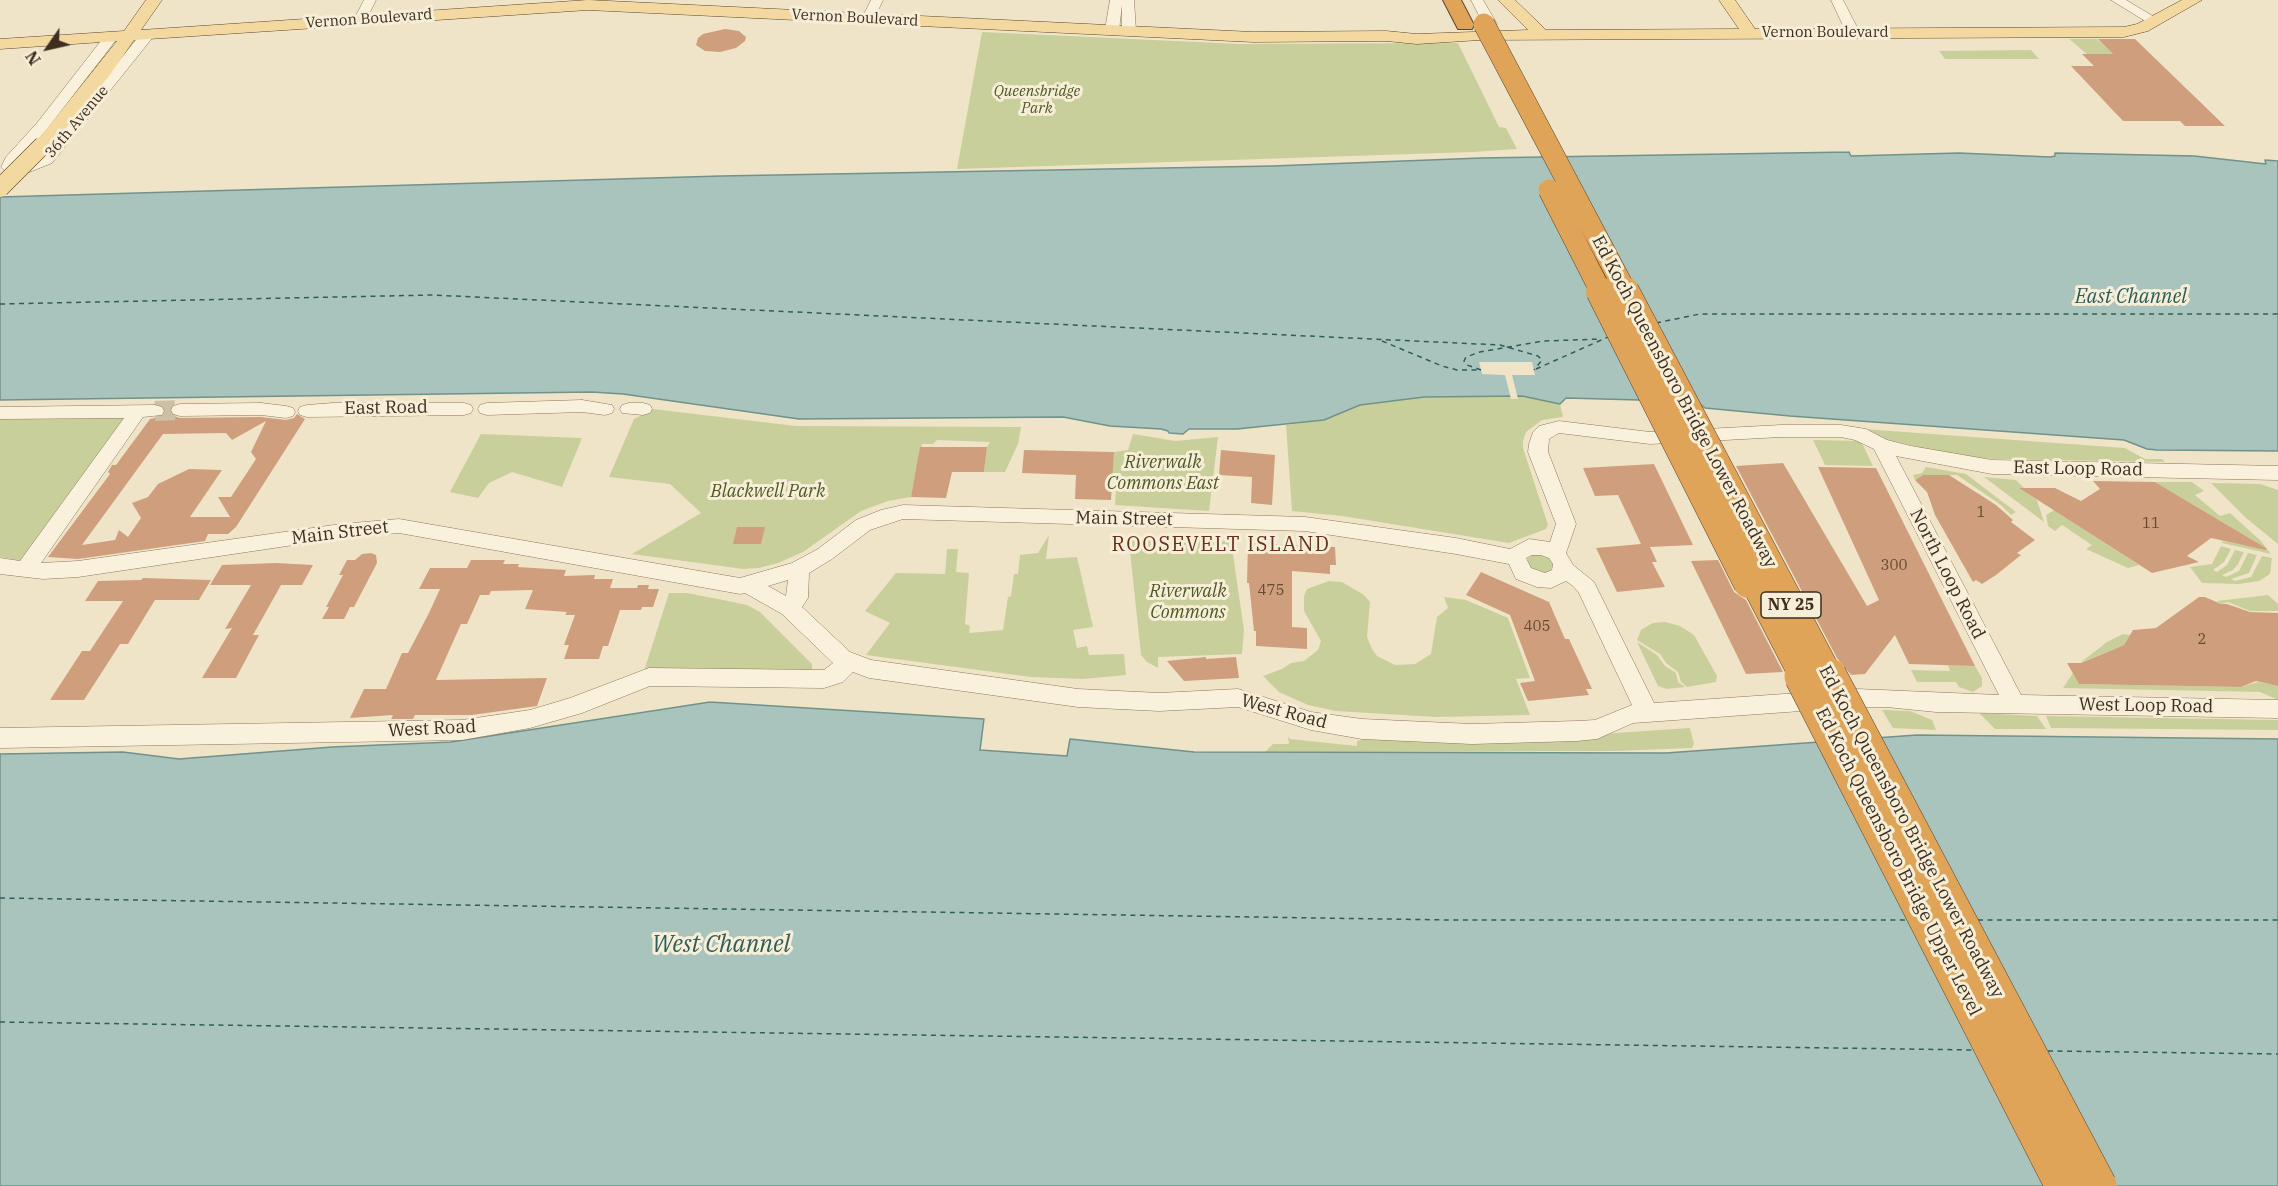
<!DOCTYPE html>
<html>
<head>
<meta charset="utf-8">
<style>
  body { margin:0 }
  #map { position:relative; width:2278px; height:1186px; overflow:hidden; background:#f0e4c8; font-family:"IBM Plex Serif",serif }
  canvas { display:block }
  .north { position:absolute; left:18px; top:18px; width:60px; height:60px; -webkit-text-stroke:4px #f7eed8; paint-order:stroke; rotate:236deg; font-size:16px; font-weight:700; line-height:24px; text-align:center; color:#3d2e20 }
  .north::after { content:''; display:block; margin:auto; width:21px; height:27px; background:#3d2e20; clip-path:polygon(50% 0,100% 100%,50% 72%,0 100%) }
</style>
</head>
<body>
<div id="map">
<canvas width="2278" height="1186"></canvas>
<div class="north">N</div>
</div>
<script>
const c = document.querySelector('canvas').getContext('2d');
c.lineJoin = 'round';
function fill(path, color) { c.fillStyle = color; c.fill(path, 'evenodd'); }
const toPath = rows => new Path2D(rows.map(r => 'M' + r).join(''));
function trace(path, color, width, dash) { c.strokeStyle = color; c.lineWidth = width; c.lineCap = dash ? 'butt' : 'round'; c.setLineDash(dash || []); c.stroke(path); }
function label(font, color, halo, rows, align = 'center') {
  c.font = font + ' "IBM Plex Serif",serif'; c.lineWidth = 6; c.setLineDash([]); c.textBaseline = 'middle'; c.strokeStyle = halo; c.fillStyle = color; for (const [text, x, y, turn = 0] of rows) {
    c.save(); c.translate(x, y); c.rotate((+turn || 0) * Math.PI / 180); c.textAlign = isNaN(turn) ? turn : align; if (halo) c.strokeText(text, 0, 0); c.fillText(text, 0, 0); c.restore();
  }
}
const green = toPath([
  [982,32,1240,44,1458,43,1499,127,1506,128,1517,149,1473,152,957,169],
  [2069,39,2097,39,2113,54,2087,54],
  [2031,50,2039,59,1945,59,1939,51],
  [1469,395,1523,396,1560,404,1563,417,1542,420,1526,432,1523,441,1523,448,1548,525,1546,529,1509,543,1342,516,1292,511,1286,425,1324,420,1360,405,1424,397],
  [653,409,796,426,1021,427,1018,444,1005,472,984,472,987,447,990,442,937,440,933,444,922,444,911,497,888,501,861,511,803,552,778,563,759,568,743,569,632,554,701,513,670,484,609,477,634,419],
  [133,414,22,561,0,557,0,416],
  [1863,429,2125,448,2145,459,2162,459,2165,462,1994,459,1957,456,1884,439],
  [481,434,582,438,562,487,512,472,489,483,478,498,450,492],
  [1133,434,1175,441,1218,437,1209,511,1115,505,1116,490,1125,490,1126,478,1112,477,1114,452,1128,450],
  [1813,440,1861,441,1873,466,1825,465],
  [1926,467,1966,474,2016,512,2011,515,2001,505,1957,475,1923,475,1915,480,1913,475,1922,473],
  [1984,477,2016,480,2024,488,2020,488,2037,500,2044,522],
  [2155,482,2192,482,2204,491,2195,495,2220,516,2230,513,2261,541,2271,554,2222,543,2223,541,2244,545,2256,542],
  [2211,483,2260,484,2278,490,2278,544,2246,518],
  [2054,510,2139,565,2128,568,2086,549,2092,545,2062,525,2055,531,2048,526,2046,515],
  [1049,535,1046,559,1077,557,1093,627,1073,630,1077,648,1087,646,1089,655,1124,654,1126,675,1083,679,1031,677,866,655,890,623,865,611,896,573,945,574,947,549,958,549,956,572,969,573,965,624,970,626,969,633,1003,630,1008,597,1011,596,1014,574,1018,574,1020,555,1038,553],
  [1132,540,1231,541,1244,630,1242,654,1158,657,1158,668,1147,662,1141,655,1130,551],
  [2221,546,2231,549,2224,562,2213,570,2217,572,2227,565,2235,550,2244,552,2238,564,2233,570,2222,575,2226,577,2239,571,2248,553,2257,555,2249,573,2231,579,2235,581,2251,577,2262,556,2272,558,2270,574,2259,581,2239,584,2202,583,2190,567,2212,564],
  [1535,553,1550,559,1553,565,1550,571,1543,573,1531,569,1527,559],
  [1329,581,1342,582,1364,595,1370,602,1367,637,1372,649,1377,656,1395,665,1415,664,1431,654,1437,617,1448,608,1444,597,1466,600,1508,618,1530,678,1516,679,1530,715,1436,717,1336,711,1308,705,1279,692,1263,676,1282,669,1291,663,1304,661,1318,650,1321,641,1304,611,1304,596,1307,589],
  [669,593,687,593,728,601,747,605,760,612,812,664,812,669,807,671,644,671],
  [2268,595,2278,604,2278,611,2250,611,2228,602,2221,604,2217,601],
  [1665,622,1680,626,1694,635,1717,676,1716,682,1687,687,1681,682,1678,672,1666,663,1660,654,1637,640,1641,630,1646,627,1653,623],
  [2123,634,2130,635,2124,645,2080,663,2107,642],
  [1637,642,1657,655,1665,666,1676,673,1678,682,1685,687,1667,689,1658,686],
  [1948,665,1975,666,1982,678,1982,686,1973,692,1959,687,1956,682,1917,682,1911,670,1950,671],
  [2073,673,2079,684,2241,687,2258,682,2278,686,2278,700,2260,692,2063,688],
  [1882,710,1910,711,1932,720,1936,730,1893,728],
  [1979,713,2037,716,2046,729,1995,729],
  [2046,716,2278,720,2278,730,2051,728],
  [1690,728,1694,744,1692,748,1616,751,1265,752,1273,744,1289,744,1288,737,1290,739,1357,746,1357,741,1377,735,1541,738]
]);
const water = toPath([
  [1849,152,1851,156,1959,153,2050,157,2055,156,2055,153,2194,156,2266,164,2265,160,2278,161,2278,451,2157,450,2147,449,2124,440,1790,416,1705,408,1699,403,1641,399,1639,400,1566,398,1560,404,1522,396,1424,397,1360,405,1324,420,1237,429,1189,429,1183,434,1169,433,1168,431,1161,429,1110,426,1063,417,799,419,623,394,592,392,0,400,0,197,721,176,1273,166,1481,158,1849,152],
  [710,702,984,719,980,750,1067,756,1070,739,1194,752,1666,753,1917,735,2278,739,2278,1186,0,1186,0,754,123,752,179,759,332,747,451,742,710,702]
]);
const pier = toPath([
  [1479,362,1532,362,1535,375,1512,375,1518,399,1511,399,1505,375,1482,374]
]);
const ferry = toPath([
  [0,304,432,295,1500,345,1538,356,1542,360,1534,370],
  [1656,323,1700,314,2278,314],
  [1382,341,1442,366,1457,370,1477,370],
  [1536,369,1608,337],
  [1481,370,1467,365,1464,361,1466,357,1480,352,1543,341,1601,339],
  [0,898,1451,920,1907,920],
  [1978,920,2278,920],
  [0,1022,1974,1050],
  [2048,1051,2278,1054]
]);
const building = toPath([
  [725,29,739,31,746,37,745,41,736,48,720,52,705,51,696,45,698,38,703,34],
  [2098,39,2135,39,2225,126,2185,126,2180,121,2123,121,2071,66,2094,66,2082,54,2113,54],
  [162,405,171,405,169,409,171,415,180,418,261,417,286,420,294,418,297,414,305,419,236,527,228,534,208,534,205,541,78,559,48,557,110,474,108,472,112,465,116,465,150,419,164,416,166,410],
  [266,421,251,452,256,459,231,497,218,497,230,517,190,517,222,470,189,469,158,484,148,497,132,503,141,518,128,537,119,530,115,540,82,545,163,434,226,433,232,440],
  [920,447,987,447,984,472,952,472,946,498,911,497],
  [1024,450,1114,452,1111,500,1075,499,1076,475,1022,473],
  [1221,450,1275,455,1272,505,1251,503,1252,477,1219,475],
  [1783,463,1867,606,1879,600,1818,467,1876,468,1975,666,1909,664,1895,635,1865,674,1851,675,1837,658,1736,466],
  [1654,464,1693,545,1650,547,1657,562,1652,562,1665,587,1617,592,1596,548,1641,544,1618,495,1595,496,1583,468],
  [1923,475,1949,475,1996,505,2013,520,2011,522,2035,540,2017,553,2021,555,1996,575,1982,584,1976,580,1973,582,1935,515,1927,492,1915,480],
  [2093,481,2155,482,2266,548,2266,550,2211,538,2187,556,2199,562,2152,573,2019,488,2055,488,2081,501,2100,489],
  [737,527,765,527,761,544,733,544],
  [1248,543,1335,547,1336,565,1330,565,1330,574,1292,571,1292,627,1307,628,1307,649,1256,646,1256,631,1254,631,1249,583,1247,583],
  [371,553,376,555,377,563,354,607,350,607,344,619,322,619,329,607,326,607,343,575,339,575,347,560,355,560,362,554],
  [471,560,505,560,503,564,519,564,518,567,566,570,564,576,595,575,594,579,613,579,610,588,637,588,638,585,649,585,648,589,659,589,653,607,642,607,641,610,620,610,608,646,603,646,599,659,564,659,569,645,564,645,575,615,565,615,567,612,525,609,533,590,491,591,489,595,480,595,467,624,461,624,436,680,547,678,537,706,472,715,415,715,413,719,391,719,393,715,350,718,364,689,386,689,402,653,408,653,429,613,440,589,419,589,430,568,467,568],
  [1718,560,1734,592,1746,600,1783,672,1746,674,1691,561],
  [276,563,313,565,302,585,281,585,253,635,259,635,236,678,202,678,232,628,225,629,251,585,210,585,222,565],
  [1481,572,1549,602,1565,639,1569,639,1592,689,1586,689,1589,695,1528,701,1520,683,1535,681,1510,615,1466,595],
  [143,578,211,580,199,600,155,600,128,644,120,644,84,700,50,700,82,651,90,651,123,601,85,601,98,581,141,580],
  [2199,597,2205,597,2221,604,2227,604,2250,612,2278,613,2278,686,2256,681,2241,687,2079,684,2067,663,2081,663,2124,645,2133,630,2156,628],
  [1206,657,1206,659,1236,657,1239,678,1184,681,1167,661]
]);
const minorTunnel = toPath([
  [155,411,180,410]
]);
const minor = toPath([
  [364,0,376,0,365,22,355,22,354,19,364,0],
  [871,0,883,0,873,21,868,22,862,18,871,0],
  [1110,0,1134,0,1136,31,1134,34,1129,35,1122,31,1122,5,1119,30,1117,33,1107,33,1105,30,1110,0],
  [1471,0,1483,0,1497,24,1495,27,1485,27,1471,0],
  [1831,0,1843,0,1860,33,1858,36,1848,36,1831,0],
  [2111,0,2126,0,2161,21,2160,24,2150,24,2111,0],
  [148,30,153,31,155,34,153,37,52,163,27,173,4,170,1,167,6,157,37,123,107,33,117,33,119,36,47,129,18,163,25,163,42,157,143,31,148,30],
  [582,400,612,405,614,409,612,413,605,415,582,412,487,415,480,413,478,409,480,405,487,403,582,400],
  [261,403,286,406,293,408,295,412,293,416,286,418,261,415,180,416,173,414,171,410,173,406,180,404,261,403],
  [333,403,464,403,471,405,473,409,471,413,464,415,307,417,300,415,298,411,300,407,307,405,333,403],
  [629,403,643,403,650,405,652,409,650,413,643,415,622,413,620,409,622,405,629,403],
  [155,405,162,407,164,411,162,415,143,417,41,563,78,561,341,524,399,519,740,578,792,563,818,549,856,520,881,510,903,505,1305,517,1456,538,1510,549,1529,539,1550,542,1556,524,1528,452,1529,444,1533,432,1539,426,1559,421,1650,432,1781,425,1841,425,1866,429,1887,440,1911,446,1992,460,2278,466,2278,480,1992,474,1896,456,2021,695,2278,700,2278,718,1936,712,1886,707,1857,707,1633,723,1597,739,1577,741,1472,744,1362,739,1311,730,1238,707,1159,711,1078,707,869,678,853,672,843,682,824,688,650,686,582,713,530,728,462,740,0,748,0,728,462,720,530,710,570,698,649,668,824,670,833,663,782,614,745,593,740,594,399,533,341,538,78,577,43,579,0,574,0,558,20,561,124,418,0,419,0,407,155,405],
  [1559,433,1650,444,1781,437,1841,437,1855,440,1874,449,1999,695,1857,689,1654,703,1594,582,1573,565,1566,553,1576,524,1548,452,1549,439,1559,433],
  [903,519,1305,531,1456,554,1509,564,1516,579,1537,587,1551,588,1566,581,1573,586,1579,593,1632,705,1595,720,1577,721,1472,724,1362,719,1311,712,1238,689,1159,693,1078,689,871,660,850,652,802,607,808,598,809,573,832,559,870,530,903,519],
  [1532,555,1541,555,1549,558,1553,564,1552,570,1545,573,1531,568,1526,558,1532,555],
  [788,580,786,596,768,586,788,580]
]);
const major = toPath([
  [146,0,162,0,141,30,588,0,1253,32,1386,31,1417,34,1528,30,1498,0,1515,0,1546,30,1739,29,1719,0,1735,0,1755,29,2124,27,2137,24,2182,0,2202,0,2148,31,2124,37,1480,40,1417,44,1386,41,1253,42,588,10,134,40,109,76,49,149,37,149,34,145,37,141,117,41,0,49,0,39,124,31,146,0]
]);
const highway = toPath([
  [1443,0,1461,0,1474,25,1472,29,1458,29,1443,0]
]);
const majorBridge = toPath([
  [0,188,43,145]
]);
const highwayBridgeFar2 = toPath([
  [1484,24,1626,292],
  [1549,190,1601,292]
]);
const highwayBridgeFar1 = toPath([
  [1600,291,1748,584],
  [1625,291,1829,677],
  [1744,561,1804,677]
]);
const highwayBridge = toPath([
  [1803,676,2064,1186],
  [1828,676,2098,1186]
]);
const farStreetnames = [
  ["Vernon Boulevard",855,18,3],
  ["Vernon Boulevard",369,19,-4],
  ["Vernon Boulevard",1825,33],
  ["36th Avenue",77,122,-50]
];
const farParknames = [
  ["Queensbridge",1037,92],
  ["Park",1037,109]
];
const numberNames = [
  ["1",1981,513],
  ["11",2151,524],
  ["300",1894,566],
  ["475",1271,591],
  ["405",1537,627],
  ["2",2202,640]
];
const shields = [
  [1791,605,60]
];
const shieldNames = [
  ["NY 25",1791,605]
];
const streetNames = [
  ["Ed Koch Queensboro Bridge Lower Roadway",1684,402,62],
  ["East Road",386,408,-1],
  ["East Loop Road",2078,469,1],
  ["Main Street",1124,519,1],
  ["Main Street",340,533,-7],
  ["North Loop Road",1947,574,63],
  ["West Loop Road",2146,706,1],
  ["West Road",1284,712,15],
  ["West Road",432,729,-3],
  ["Ed Koch Queensboro Bridge Lower Roadway",1911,832,62],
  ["Ed Koch Queensboro Bridge Upper Level",1898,862,63]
];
const parkNames = [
  ["Riverwalk",1163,463],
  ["Commons East",1163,484],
  ["Blackwell Park",768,492],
  ["Riverwalk",1188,592],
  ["Commons",1188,613]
];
const waterNames = [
  ["East Channel",2131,297]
];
const neighbourhoodNames = [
  ["ROOSEVELT ISLAND",1221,545]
];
const nearWaternames = [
  ["West Channel",721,945]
];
fill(green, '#c9cf9b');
fill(water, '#a9c4bc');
trace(water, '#6f938a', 1.5);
fill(pier, '#f0e4c8');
trace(ferry, '#2f5d5a', 1.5, [5, 4.5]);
fill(building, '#cf9f7d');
trace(minorTunnel, '#ccc0a6', 20, [20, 10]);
trace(minor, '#8d765c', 1);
trace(major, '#5b4430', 1);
trace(highway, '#5b4430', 2);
fill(minor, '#faf1dc');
fill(major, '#f3d9a0');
fill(highway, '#e0a458');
trace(majorBridge, '#5b4430', 19, []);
trace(highwayBridgeFar2, '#5b4430', 22, []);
trace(highwayBridgeFar1, '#5b4430', 29, []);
trace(highwayBridge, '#5b4430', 38, []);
trace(majorBridge, '#f3d9a0', 18);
trace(highwayBridgeFar2, '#e0a458', 21);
trace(highwayBridgeFar1, '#e0a458', 28);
trace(highwayBridge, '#e0a458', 37);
label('15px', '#3d2e20', '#f7eed8', farStreetnames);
label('italic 15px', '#4d5a26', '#f7eed8', farParknames);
label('15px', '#624a37', null, numberNames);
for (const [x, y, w] of shields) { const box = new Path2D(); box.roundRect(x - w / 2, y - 13, w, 26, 4.5); c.fillStyle = '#f7eed8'; c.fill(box); trace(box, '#3d2e20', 1.5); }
label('bold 16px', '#3d2e20', null, shieldNames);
label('18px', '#3d2e20', '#f7eed8', streetNames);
label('italic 18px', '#4d5a26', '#f7eed8', parkNames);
label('italic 20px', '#2f5d5a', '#f7eed8', waterNames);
c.letterSpacing = '1.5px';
label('20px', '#6b2e1e', '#f7eed8', neighbourhoodNames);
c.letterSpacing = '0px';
label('italic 24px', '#2f5d5a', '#f7eed8', nearWaternames);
</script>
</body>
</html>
